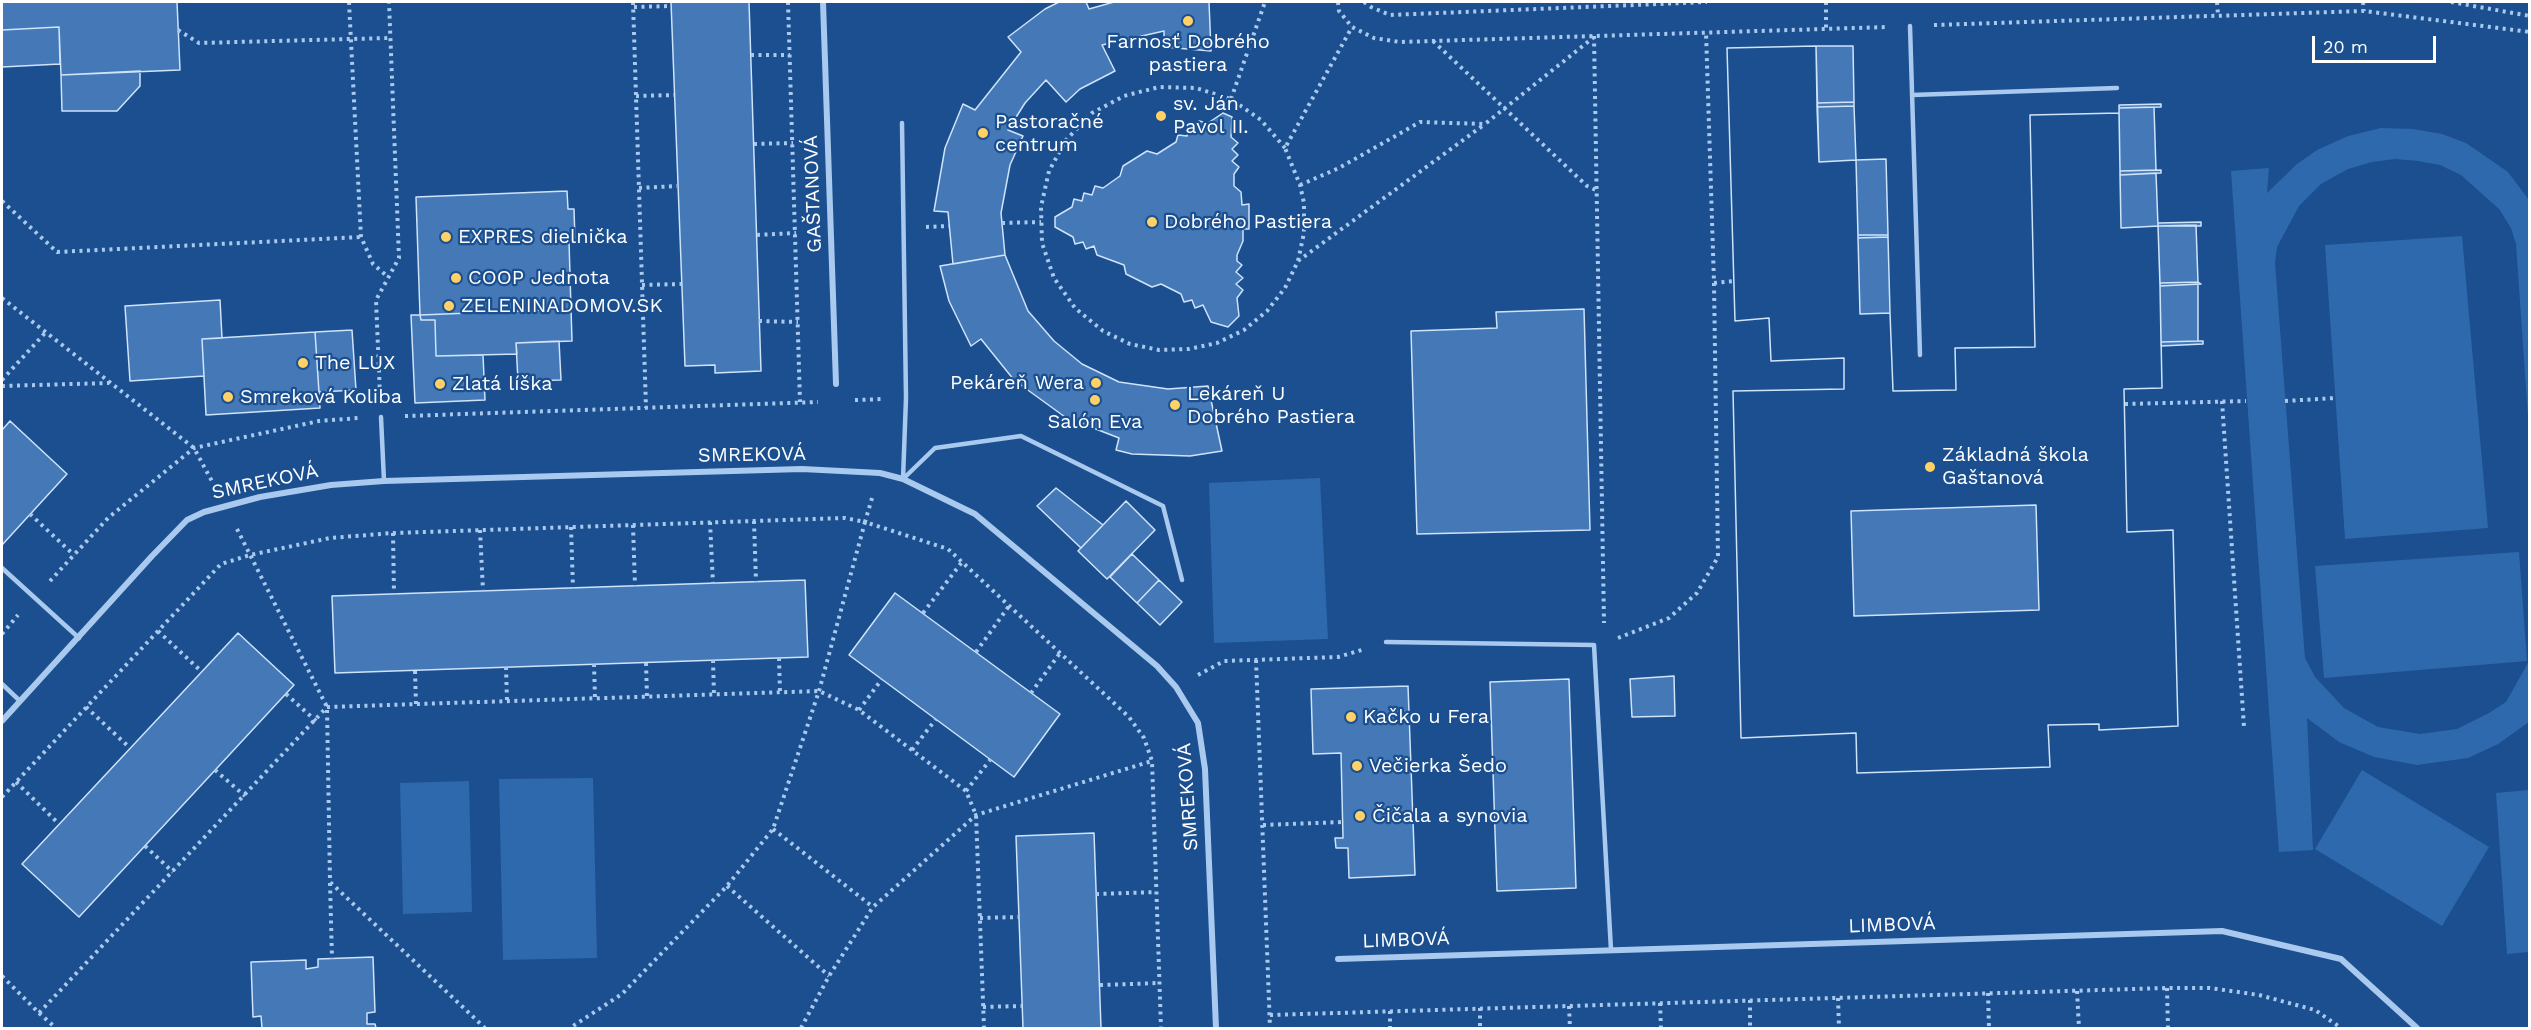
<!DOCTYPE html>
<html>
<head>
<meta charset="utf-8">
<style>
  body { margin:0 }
  #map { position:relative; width:2531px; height:1030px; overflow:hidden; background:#1b4f8f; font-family:"Work Sans",sans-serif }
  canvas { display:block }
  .frame { position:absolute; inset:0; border:3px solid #fff; pointer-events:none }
  .scale { position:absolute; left:2312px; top:36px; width:124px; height:27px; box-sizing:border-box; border:3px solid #fff; border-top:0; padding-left:8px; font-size:18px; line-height:21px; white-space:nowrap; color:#fff; -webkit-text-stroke:4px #1b4f8f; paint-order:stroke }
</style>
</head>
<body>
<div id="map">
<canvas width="2531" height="1030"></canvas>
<div class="frame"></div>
<div class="scale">20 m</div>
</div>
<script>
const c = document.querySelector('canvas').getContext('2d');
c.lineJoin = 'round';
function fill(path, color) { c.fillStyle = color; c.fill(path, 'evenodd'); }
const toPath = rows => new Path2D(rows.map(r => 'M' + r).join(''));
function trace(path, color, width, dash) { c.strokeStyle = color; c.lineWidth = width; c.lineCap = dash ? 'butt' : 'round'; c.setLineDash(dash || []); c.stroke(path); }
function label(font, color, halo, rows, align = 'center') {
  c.font = font + ' "Work Sans",sans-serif'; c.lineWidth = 4.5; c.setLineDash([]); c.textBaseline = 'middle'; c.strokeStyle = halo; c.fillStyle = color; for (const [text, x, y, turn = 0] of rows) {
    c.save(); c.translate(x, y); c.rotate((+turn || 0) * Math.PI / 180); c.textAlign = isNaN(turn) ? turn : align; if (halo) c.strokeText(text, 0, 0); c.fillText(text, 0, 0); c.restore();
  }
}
const green = toPath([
  [2381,128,2413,129,2442,134,2466,143,2508,172,2529,200,2529,432,2516,244,2511,228,2499,209,2461,175,2440,165,2418,161,2395,159,2372,162,2348,169,2321,184,2299,206,2277,247,2275,263,2305,658,2315,677,2344,708,2378,727,2420,734,2457,729,2489,713,2506,702,2529,661,2529,722,2498,744,2468,758,2417,765,2374,757,2339,742,2307,718,2313,850,2279,852,2231,171,2269,168,2267,193,2297,164,2317,150,2348,136],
  [2462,236,2488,528,2345,539,2325,245],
  [1320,478,1328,639,1214,643,1209,483],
  [2519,552,2527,661,2324,678,2315,566],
  [2362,770,2489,847,2442,926,2315,849],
  [593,778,597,958,503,960,499,779],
  [469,781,472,912,403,914,400,783],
  [2529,790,2529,952,2507,954,2496,793]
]);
const building = toPath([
  [2,2,177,2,180,70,61,75,59,27,2,30,2,2],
  [671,2,749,2,761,371,715,373,715,365,685,366,671,2],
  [1059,2,1086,2,1089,9,1114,2,1209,2,1211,51,1164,47,1164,31,1102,45,1115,71,1080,89,1066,102,1046,80,1025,103,1008,130,1023,136,1010,165,1001,213,1005,255,953,264,948,212,934,211,945,148,963,104,975,110,1021,52,1008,37,1045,9,1059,2],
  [59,27,60,64,2,67,2,30,59,27],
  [1816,46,1819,162,1856,160,1860,314,1890,313,1893,391,1956,390,1955,348,2035,347,2030,115,2119,113,2121,228,2158,226,2160,286,2162,388,2124,389,2127,532,2173,530,2178,726,2099,730,2099,724,2048,725,2050,767,1857,773,1856,733,1741,738,1733,391,1844,389,1844,358,1771,361,1769,318,1735,321,1727,48,1816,46],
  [2036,505,2039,610,1854,616,1851,511,2036,505],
  [1816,46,1819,162,1856,160,1860,314,1890,313,1893,391,1956,390,1955,348,2035,347,2030,115,2119,113,2121,228,2158,226,2160,286,2162,388,2124,389,2127,532,2173,530,2178,726,2099,730,2099,724,2048,725,2050,767,1857,773,1856,733,1741,738,1733,391,1844,389,1844,358,1771,361,1769,318,1735,321,1727,48,1816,46],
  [1816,46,1853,46,1854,102,1817,103,1816,46],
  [140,71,140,86,117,111,62,111,61,75,140,71],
  [1854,102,1854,106,1817,107,1817,103,1854,102],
  [2161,104,2161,107,2119,108,2119,105,2161,104],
  [1854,106,1856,160,1819,162,1817,107,1854,106],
  [2154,107,2156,170,2120,171,2119,108,2154,107],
  [1223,113,1232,117,1231,137,1238,143,1232,149,1238,155,1232,161,1239,167,1234,174,1234,186,1241,192,1242,205,1249,204,1249,229,1243,229,1243,241,1237,255,1237,261,1242,265,1236,272,1243,278,1236,284,1243,290,1237,298,1239,316,1228,327,1211,322,1203,305,1195,308,1192,300,1184,302,1181,294,1161,284,1152,287,1126,274,1124,265,1097,255,1094,246,1086,249,1083,242,1075,244,1073,237,1055,227,1055,217,1072,207,1074,199,1082,201,1084,193,1092,195,1095,186,1103,188,1120,176,1123,166,1147,151,1157,154,1176,142,1178,135,1187,136,1189,128,1197,130,1199,121,1208,123,1223,113],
  [1886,159,1888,235,1858,235,1856,160,1886,159],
  [2161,170,2161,173,2120,175,2120,171,2161,170],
  [2156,173,2158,226,2121,228,2120,175,2156,173],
  [567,191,568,209,574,209,575,241,569,241,571,309,420,315,416,197,567,191],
  [2201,222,2201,226,2158,226,2158,223,2201,222],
  [2196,225,2198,282,2160,283,2158,226,2196,225],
  [1858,235,1888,235,1888,237,1858,238,1858,235],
  [1888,237,1890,313,1860,314,1858,238,1888,237],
  [1005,255,1028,311,1054,341,1082,364,1119,382,1168,389,1208,386,1222,451,1190,456,1132,454,1116,450,1119,438,1065,417,1014,380,981,339,971,346,949,301,940,266,1005,255],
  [2198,282,2201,284,2160,286,2160,283,2198,282],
  [2198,284,2198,341,2161,342,2160,286,2198,284],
  [220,300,222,338,202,339,204,376,130,381,125,306,220,300],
  [571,309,572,341,516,343,517,354,436,356,435,320,421,320,420,315,571,309],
  [1584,309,1590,530,1417,534,1411,331,1497,328,1496,312,1584,309],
  [411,315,420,315,421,320,435,320,436,356,483,355,485,400,415,403,411,315],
  [352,330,356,390,319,392,315,332,352,330],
  [315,332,320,408,206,415,202,339,315,332],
  [559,341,561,380,518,381,516,343,559,341],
  [2198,341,2203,341,2203,344,2161,346,2161,342,2198,341],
  [10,421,67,474,2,545,2,430,10,421],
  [1056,488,1103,525,1081,548,1037,506,1056,488],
  [1126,501,1155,530,1107,579,1078,551,1126,501],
  [1132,554,1159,580,1137,603,1110,577,1132,554],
  [805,580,808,657,335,673,332,596,805,580],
  [1159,580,1182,602,1160,625,1137,603,1159,580],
  [895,593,1060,714,1014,777,849,655,895,593],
  [238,633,294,685,79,917,22,864,238,633],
  [1674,676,1675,716,1632,717,1630,679,1674,676],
  [1569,679,1576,888,1497,891,1490,682,1569,679],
  [1408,686,1415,875,1349,878,1348,848,1336,848,1335,838,1343,838,1341,753,1313,754,1311,689,1408,686],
  [1094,833,1101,1028,1023,1028,1016,836,1094,833],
  [373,957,375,1012,367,1013,367,1024,375,1024,376,1028,262,1028,261,1016,253,1017,251,962,306,960,306,969,318,967,318,959,373,957]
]);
const path = toPath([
  [349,2,361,237,373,264,388,277],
  [633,2,646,408],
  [788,2,800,402],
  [1338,2,1339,11,1352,27,1374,38,1400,42,1888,27],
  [1364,2,1371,7,1390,15,1707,2],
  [1826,2,1826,28],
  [2217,2,2218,15],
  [2363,2,2364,11],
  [2451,2,2530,16],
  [634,7,671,6],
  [1934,25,2364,11,2530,32],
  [178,30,199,43,389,38],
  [1594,36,1604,623],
  [1433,41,1587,186,1598,191],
  [751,55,790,55],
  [636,96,674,95],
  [1231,99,1265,2],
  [754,144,793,143],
  [1285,148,1261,120,1231,99,1196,88,1159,87,1124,96,1092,113,1066,140,1049,171,1041,207,1042,243,1054,278,1075,308,1103,331,1130,344,1159,350,1189,349,1217,343,1244,330,1267,311,1285,288,1298,261,1304,233,1304,203,1300,185,1285,148,1352,27],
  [1300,185,1339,168,1420,122,1485,124,1594,37],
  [639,188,677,186],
  [2,201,57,252,361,237],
  [1002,223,1041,222],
  [926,227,949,226],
  [757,235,796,233],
  [1298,261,1485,124],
  [1714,283,1734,281],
  [642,285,681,284],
  [2,298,194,448,214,485],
  [759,321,798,322],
  [2,380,45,333],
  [2,386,109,383],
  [380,395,376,300,399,258,389,2],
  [855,400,884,399],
  [2222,401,2244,727],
  [2285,401,2336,398],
  [2125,404,2246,401],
  [405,416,818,402],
  [872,498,865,522,948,549,1129,717,1144,738,1152,761,1161,1028],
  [30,514,74,555],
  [754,521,756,582],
  [710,522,713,584],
  [633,525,635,586],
  [571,527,573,588],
  [237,529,327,707,330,882,485,1028],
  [480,530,483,591],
  [393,533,394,594],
  [50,581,108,518,194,448,319,421,359,418],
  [923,613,962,562],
  [158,631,202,672],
  [2,634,18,615],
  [1618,638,1669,618,1697,593,1718,557,1714,283,1706,32],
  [976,652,1009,606],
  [779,658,780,692],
  [713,660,714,695],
  [1256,660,1270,1028],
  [646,663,647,697],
  [594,664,595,698],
  [506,667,507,701],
  [415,671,416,704],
  [1198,675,1224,661,1338,657,1365,649],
  [1031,693,1060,653],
  [286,694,316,721],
  [86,707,130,748],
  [859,710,882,679],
  [912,750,936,719],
  [215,770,245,796],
  [16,782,59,824],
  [966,791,990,760],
  [2,797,221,564,250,555,330,538,393,533,845,518,865,522,819,691,773,829,727,886,622,994,570,1028],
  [1263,825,1343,822],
  [773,829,873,907],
  [145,846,173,872],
  [330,883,332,959],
  [727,886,829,976],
  [1096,894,1156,892],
  [980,918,1019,917],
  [2,976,39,1013,327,707,819,691,859,710,966,791,976,815,984,1028],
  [1100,985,1159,983],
  [2167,988,2168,1028],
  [2077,991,2079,1028],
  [1988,993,1989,1028],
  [1838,998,1839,1028],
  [1750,1000,1750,1028],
  [1660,1003,1661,1028],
  [1569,1006,1570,1028],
  [983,1007,1022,1006],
  [1480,1008,1480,1028],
  [1390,1011,1390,1028],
  [39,1013,56,1028],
  [1270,1015,2167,988,2210,988,2259,995,2315,1010,2341,1028],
  [801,1028,829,976,873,907,976,815,1152,761]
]);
const lane = toPath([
  [1910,26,1920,355],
  [1912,95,2117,88],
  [902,123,906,398,903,479],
  [381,417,384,481],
  [903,479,935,448,1021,436,1163,506,1182,580],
  [2,568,79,638],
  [1386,642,1594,645,1611,950],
  [2,684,20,701]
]);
const street = toPath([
  [823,2,836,384],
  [2,721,152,556,187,520,204,512,260,497,331,485,384,481,802,469,880,473,903,479,975,514,1157,666,1176,687,1198,723,1205,769,1216,1028],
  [1338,959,2222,931,2341,959,2417,1028]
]);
const markers = [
  [1188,21,6,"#ffd166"],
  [1161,116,6,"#ffd166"],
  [983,133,6,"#ffd166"],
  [1152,222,6,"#ffd166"],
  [446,237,6,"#ffd166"],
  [456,278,6,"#ffd166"],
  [449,306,6,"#ffd166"],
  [303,363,6,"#ffd166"],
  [1096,383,6,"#ffd166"],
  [440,384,6,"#ffd166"],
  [228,397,6,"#ffd166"],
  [1095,400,6,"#ffd166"],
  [1175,405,6,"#ffd166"],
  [1930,467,6,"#ffd166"],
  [1351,717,6,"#ffd166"],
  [1357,766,6,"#ffd166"],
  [1360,816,6,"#ffd166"]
];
const poiNames = [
  ["Farnosť Dobrého",1188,42,"center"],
  ["pastiera",1188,65,"center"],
  ["sv. Ján",1173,104],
  ["Pavol II.",1173,127],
  ["Pastoračné",995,122],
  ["centrum",995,145],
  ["Dobrého Pastiera",1164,222],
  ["EXPRES dielnička",458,237],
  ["COOP Jednota",468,278],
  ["ZELENINADOMOV.SK",461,306],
  ["The LUX",315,363],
  ["Pekáreň Wera",1084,383,"right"],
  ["Zlatá líška",452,384],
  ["Lekáreň U",1187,394],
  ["Dobrého Pastiera",1187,417],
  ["Smreková Koliba",240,397],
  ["Salón Eva",1095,422,"center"],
  ["Základná škola",1942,455],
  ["Gaštanová",1942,478],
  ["Kačko u Fera",1363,717],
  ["Večierka Šedo",1369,766],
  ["Čičala a synovia",1372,816]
];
const streetNames = [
  ["GAŠTANOVÁ",813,194,-92],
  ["SMREKOVÁ",752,455,-1],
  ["SMREKOVÁ",265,482,-12],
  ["SMREKOVÁ",1188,797,-94],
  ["LIMBOVÁ",1892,925,-2],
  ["LIMBOVÁ",1406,940,-2]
];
fill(green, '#2e69ad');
fill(building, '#4478b7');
trace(building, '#cfe3fa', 1.5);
trace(path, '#a9c9ee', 4, [3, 4.5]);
trace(lane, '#a9c9ee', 4.5);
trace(street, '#a9c9ee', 6);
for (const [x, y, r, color] of markers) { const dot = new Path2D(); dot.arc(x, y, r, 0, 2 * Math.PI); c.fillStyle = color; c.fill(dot); trace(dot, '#1b4f8f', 2); }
label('20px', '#fff', '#1b4f8f', poiNames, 'left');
label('20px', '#fff', '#1b4f8f', streetNames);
</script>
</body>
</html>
